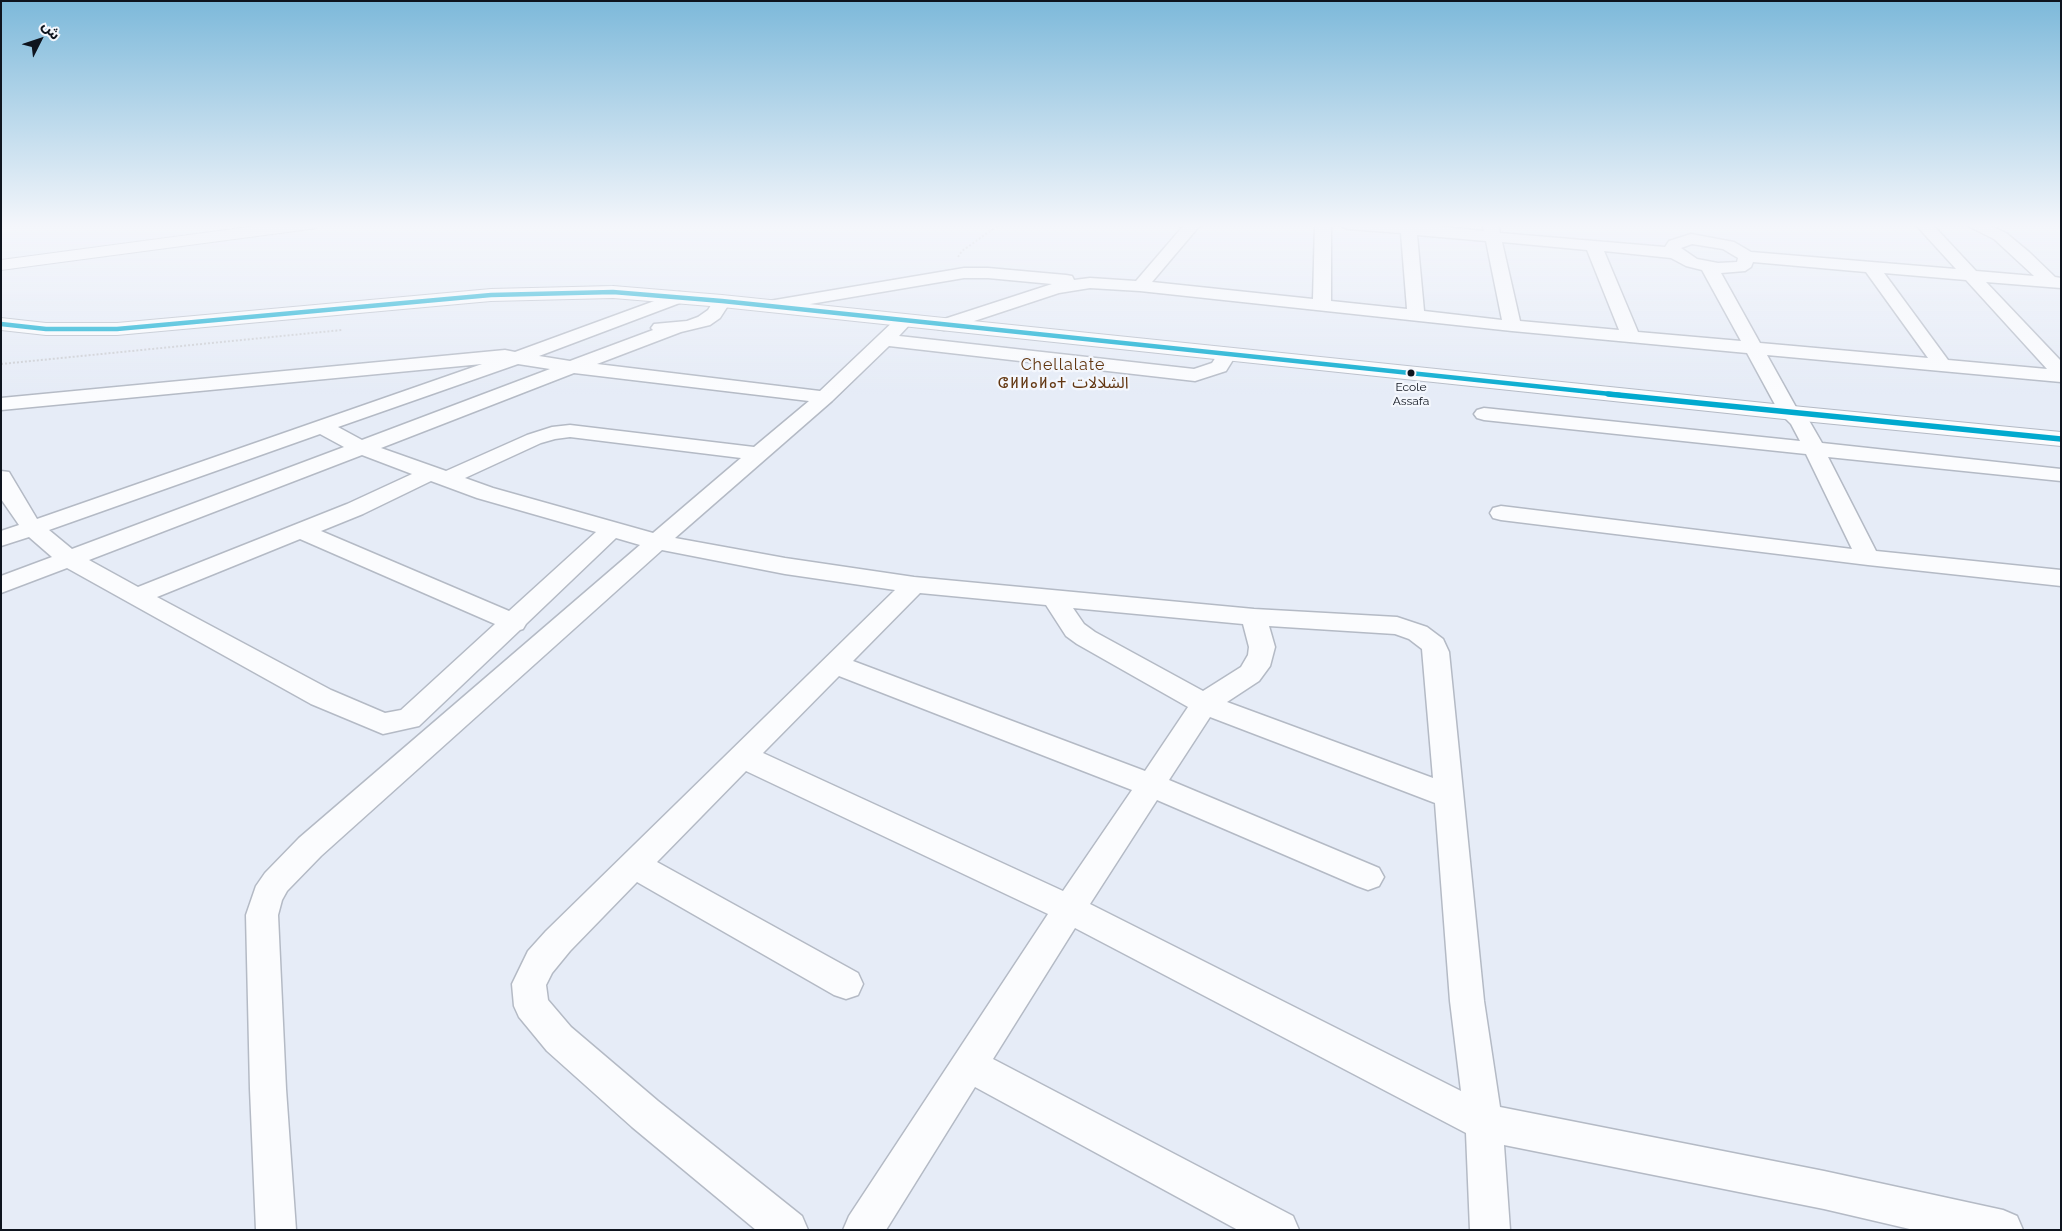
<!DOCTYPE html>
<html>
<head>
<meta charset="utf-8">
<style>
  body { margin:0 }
  #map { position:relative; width:2062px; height:1231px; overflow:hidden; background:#e6ecf7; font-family:Raleway,"Noto Sans Arabic",sans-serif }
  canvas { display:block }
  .frame { position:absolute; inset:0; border:2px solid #0e141e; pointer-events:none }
  .north { position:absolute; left:15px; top:15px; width:50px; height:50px; -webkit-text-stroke:4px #f4f7fd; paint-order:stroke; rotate:49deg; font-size:14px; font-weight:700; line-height:20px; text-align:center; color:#0e141e }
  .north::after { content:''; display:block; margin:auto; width:18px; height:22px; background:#0e141e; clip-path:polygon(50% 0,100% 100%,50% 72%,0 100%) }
</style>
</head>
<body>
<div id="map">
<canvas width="2062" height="1231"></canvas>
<div class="frame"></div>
<div class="north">ش</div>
</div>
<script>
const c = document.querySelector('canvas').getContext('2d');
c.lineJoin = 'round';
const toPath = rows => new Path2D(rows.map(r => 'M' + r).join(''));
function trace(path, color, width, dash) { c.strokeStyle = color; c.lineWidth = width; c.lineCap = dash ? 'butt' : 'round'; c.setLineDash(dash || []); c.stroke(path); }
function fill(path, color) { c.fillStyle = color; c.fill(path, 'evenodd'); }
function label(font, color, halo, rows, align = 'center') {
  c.font = font + ' Raleway,"Noto Sans Arabic","Noto Sans Tifinagh",sans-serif'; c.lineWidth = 4.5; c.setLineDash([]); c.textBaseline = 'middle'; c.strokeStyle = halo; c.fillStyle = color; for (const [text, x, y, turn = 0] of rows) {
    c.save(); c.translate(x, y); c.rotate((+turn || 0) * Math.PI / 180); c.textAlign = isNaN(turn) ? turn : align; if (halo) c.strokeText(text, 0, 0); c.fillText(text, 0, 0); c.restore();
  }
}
const path = toPath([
  [958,257,962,251,1000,224],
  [1,364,342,330]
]);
const street = toPath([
  [1185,224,1201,224,1152,282,1313,299,1315,224,1331,224,1331,301,1407,309,1401,233,1348,229,1343,227,1340,224,1416,224,1484,231,1482,224,1498,224,1500,233,1665,247,1669,241,1691,234,1734,242,1751,252,1956,269,1915,224,1932,224,1976,271,2034,276,1994,239,1970,227,1967,224,1987,224,2006,233,2029,252,2055,277,2061,278,2061,288,1986,282,2061,361,2061,382,1767,355,1797,409,1807,417,1822,443,2061,469,2061,481,1828,457,1876,551,2061,570,2061,586,1868,565,1501,520,1493,518,1490,513,1493,508,1501,506,1852,549,1806,454,1484,420,1477,418,1474,414,1477,410,1484,408,1800,441,1791,424,1779,412,1747,353,1512,331,1140,291,1090,288,1059,293,950,329,944,330,938,329,935,325,938,321,1052,284,988,278,964,278,769,311,763,310,760,306,763,302,769,301,964,268,988,268,1066,275,1072,276,1074,280,1090,278,1136,281,1185,224],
  [1417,235,1486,241,1502,320,1424,311,1417,235],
  [1502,242,1587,250,1619,330,1520,321,1502,242],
  [1692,244,1723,249,1738,258,1737,262,1718,263,1697,259,1681,248,1692,244],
  [1604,251,1671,258,1686,266,1702,270,1741,341,1638,332,1604,251],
  [1753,262,1866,272,1928,358,1760,343,1721,273,1745,271,1751,267,1753,262],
  [1884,273,1966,280,2047,369,1948,360,1884,273],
  [679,292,685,293,688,297,685,301,539,356,570,361,653,330,651,328,654,324,687,321,698,317,708,310,716,297,722,296,728,297,731,301,720,318,710,325,681,332,597,364,820,391,898,317,904,316,910,317,913,321,899,336,1194,369,1212,363,1220,351,1227,349,1234,351,1236,355,1226,371,1195,381,889,346,832,401,675,538,785,558,914,577,1254,609,1397,617,1427,627,1443,639,1449,652,1484,1001,1500,1107,1824,1171,2003,1210,2017,1216,2023,1230,1914,1230,1824,1209,1504,1145,1510,1230,1470,1230,1466,1133,1075,928,993,1059,1293,1216,1299,1230,1238,1230,975,1087,886,1230,843,1230,849,1216,1048,914,746,771,657,862,858,973,863,984,858,995,846,999,834,995,637,882,570,951,552,973,546,985,548,1000,571,1027,658,1101,802,1216,808,1230,756,1230,632,1127,547,1051,519,1017,514,1006,512,984,528,951,546,931,895,590,785,574,662,550,321,856,287,891,282,900,278,915,286,1089,296,1230,256,1230,250,1089,246,915,256,886,265,873,299,838,640,545,616,538,526,624,523,629,520,630,419,726,383,734,311,704,67,568,1,593,1,576,52,557,29,537,1,546,1,531,19,525,1,499,1,471,9,472,37,519,482,364,1,410,1,398,505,350,515,352,679,292],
  [518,364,550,369,362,440,338,427,518,364],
  [574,373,809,401,754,447,570,425,552,427,527,435,446,471,381,448,574,373],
  [320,434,344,447,72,549,49,530,320,434],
  [570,437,741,458,653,533,493,488,465,478,541,443,555,439,570,437],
  [362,455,412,474,347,504,138,587,89,560,362,455],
  [431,481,477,498,596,532,509,611,321,531,363,514,431,481],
  [300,539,495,624,401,710,385,713,331,690,157,597,300,539],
  [920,593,1046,605,1066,636,1077,644,1188,707,1145,771,853,661,920,593],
  [1073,608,1243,624,1249,647,1248,655,1241,667,1203,691,1095,632,1084,624,1073,608],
  [1269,626,1395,634,1409,639,1422,649,1433,778,1227,702,1259,681,1270,666,1275,647,1269,626],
  [839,676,1132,790,1063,891,763,753,839,676],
  [1210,717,1435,803,1450,1001,1461,1091,1090,904,1157,800,1357,886,1368,890,1379,886,1384,877,1379,868,1169,780,1210,717]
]);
const secondary = toPath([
  [613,286,722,295,1803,407,2061,432,2061,446,1803,421,722,307,613,298,491,301,117,335,46,335,1,330,1,318,46,323,117,323,491,289,613,286]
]);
const highway = toPath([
  [271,224,318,224,316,228,310,229,1,270,1,260,271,224]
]);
const bus1Far1 = toPath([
  [1,324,46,329,117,329,491,295,613,292,722,301,1620,395]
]);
const bus1 = toPath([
  [1608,394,2061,439]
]);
const markers = [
  [1411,373,4.5,"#0e141e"]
];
const farBusnames = [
  ["Ecole",1411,387],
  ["Assafa",1411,401]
];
const farQuarternames = [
  ["Chellalate",1063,365],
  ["ⵛⵍⵍⴰⵍⴰⵜ الشلالات",1063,383]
];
trace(street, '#b4bac5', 3);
trace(secondary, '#b4bac5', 2);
trace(highway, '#b4bac5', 2);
trace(path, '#cbcdd2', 2, [2, 2]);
fill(street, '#fbfcfe');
fill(secondary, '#fbfcfe');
fill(highway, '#fbfcfe');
trace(bus1Far1, '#00a9ce', 4.5);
trace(bus1, '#00a9ce', 5.5);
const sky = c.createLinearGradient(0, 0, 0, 396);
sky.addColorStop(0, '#7db9da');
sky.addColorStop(0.57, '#f4f6fb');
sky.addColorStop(1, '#f4f6fb00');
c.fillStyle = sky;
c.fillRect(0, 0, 2062, 396);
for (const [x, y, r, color] of markers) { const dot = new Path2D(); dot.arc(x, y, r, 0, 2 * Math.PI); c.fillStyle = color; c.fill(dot); trace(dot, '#f4f7fd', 2); }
label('12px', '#0e141e', '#f4f7fd', farBusnames);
c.letterSpacing = '1px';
label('16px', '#623610', '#f4f7fd', farQuarternames);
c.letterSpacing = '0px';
</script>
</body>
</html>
